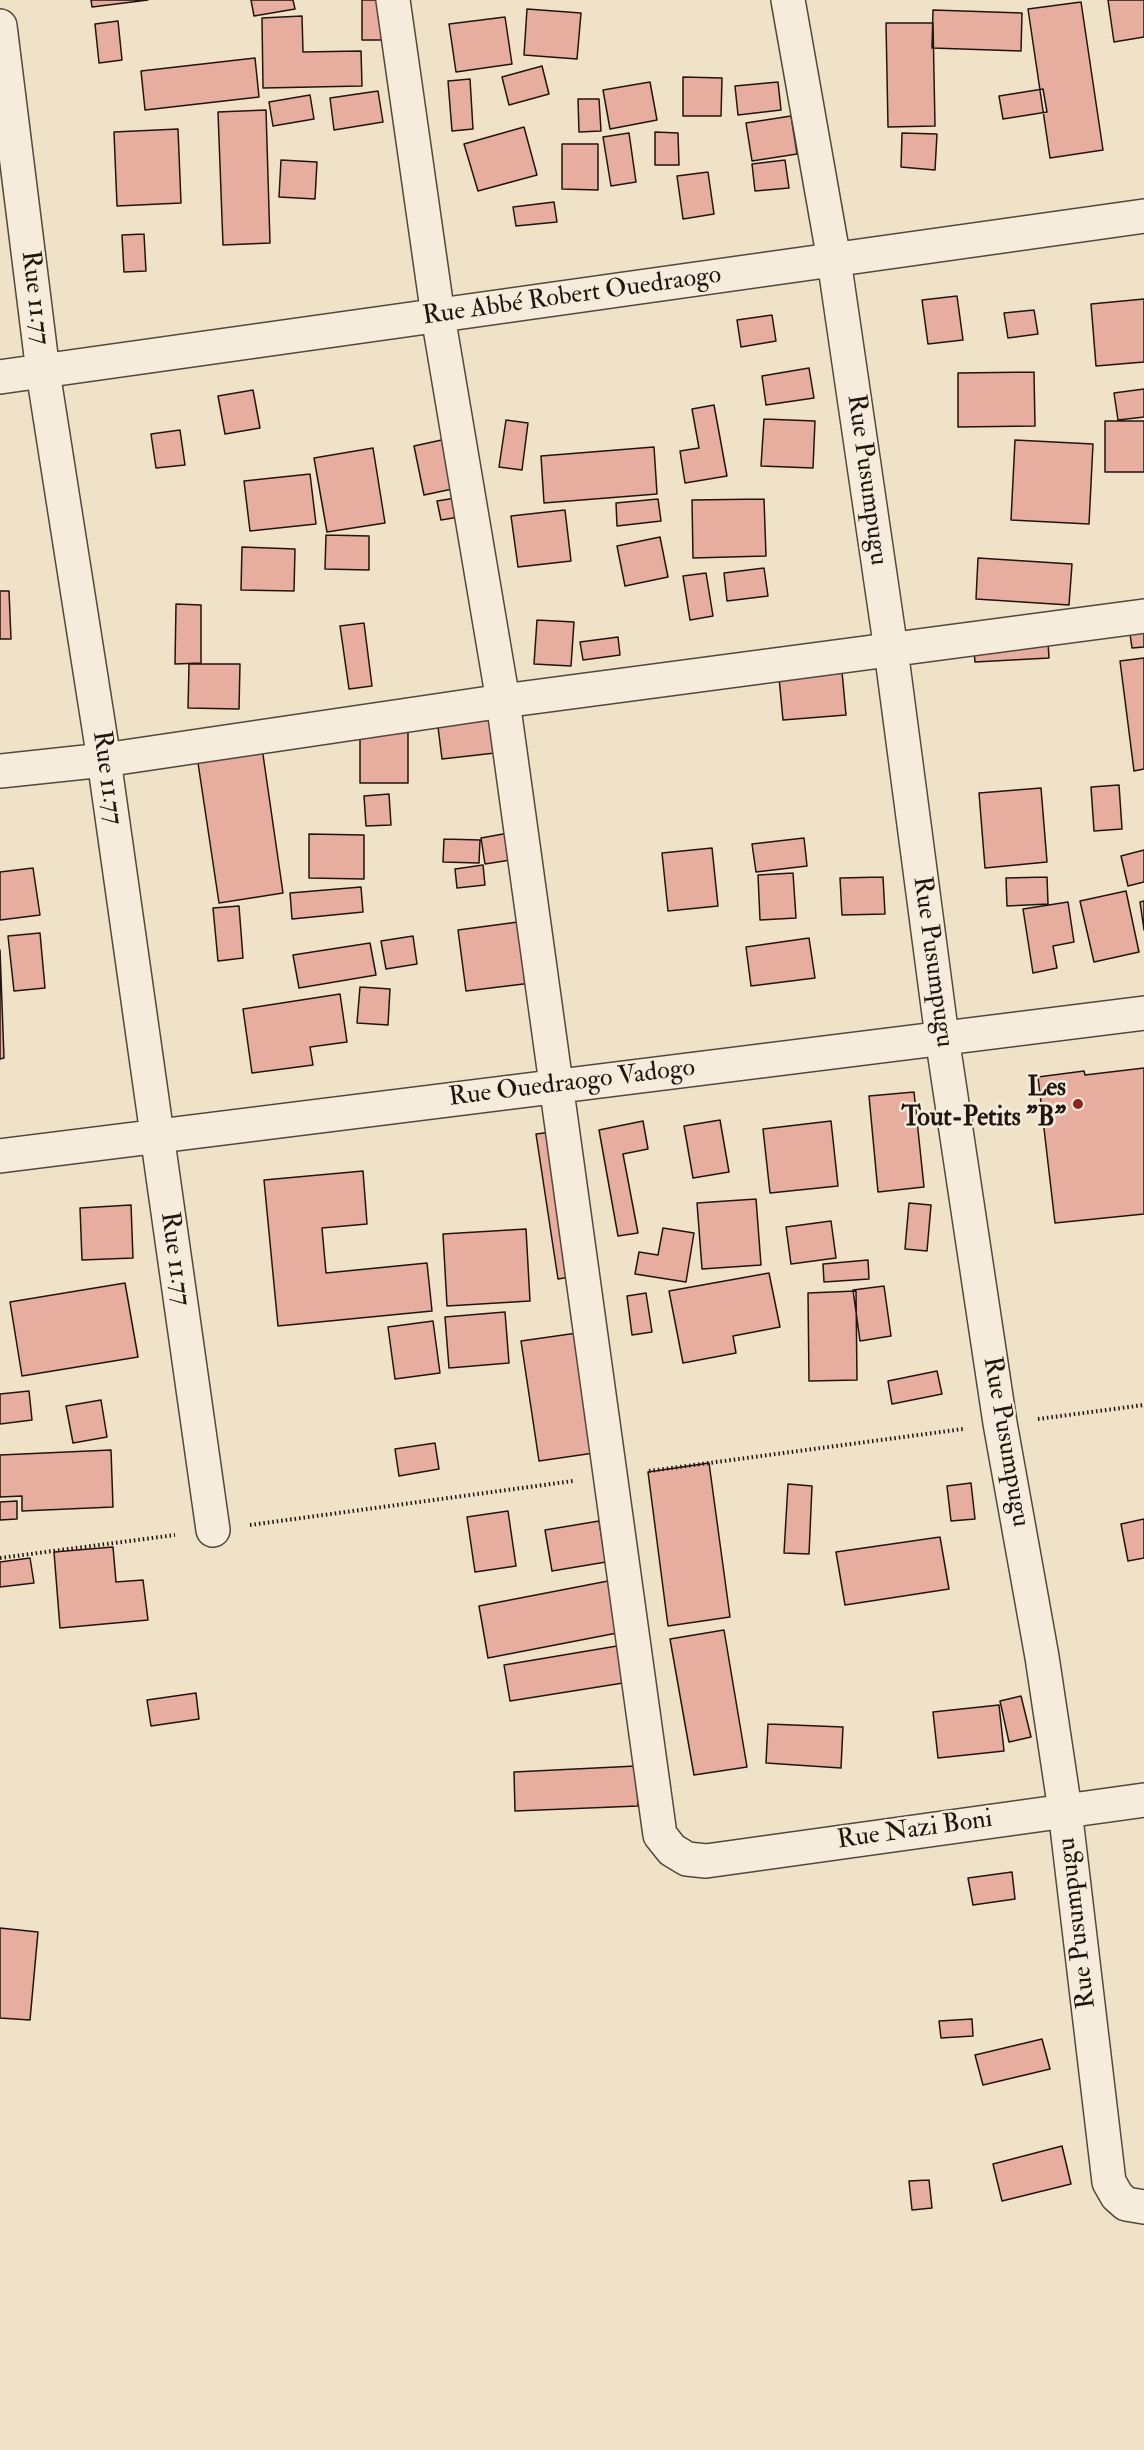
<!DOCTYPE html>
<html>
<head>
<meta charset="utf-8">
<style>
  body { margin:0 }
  canvas { display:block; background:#efe2c7 }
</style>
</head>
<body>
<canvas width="1144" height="2450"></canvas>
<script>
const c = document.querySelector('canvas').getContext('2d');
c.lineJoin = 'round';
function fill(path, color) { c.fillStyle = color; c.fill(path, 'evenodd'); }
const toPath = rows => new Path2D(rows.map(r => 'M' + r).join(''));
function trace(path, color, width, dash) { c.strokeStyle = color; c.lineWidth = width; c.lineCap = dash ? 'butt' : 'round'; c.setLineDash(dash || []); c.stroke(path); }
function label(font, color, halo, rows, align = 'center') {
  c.font = font + ' "IM FELL Double Pica",serif'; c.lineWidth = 5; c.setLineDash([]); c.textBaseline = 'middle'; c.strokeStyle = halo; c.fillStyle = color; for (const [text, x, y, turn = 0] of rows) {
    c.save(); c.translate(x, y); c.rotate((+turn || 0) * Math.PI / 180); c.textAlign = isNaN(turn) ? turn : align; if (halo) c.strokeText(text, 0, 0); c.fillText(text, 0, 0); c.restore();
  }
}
const building = toPath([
  [91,0,148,0,92,7,91,0],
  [251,0,293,0,295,9,254,16,251,0],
  [362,0,409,0,392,40,362,40,362,0],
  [1108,0,1144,0,1144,37,1114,42,1108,0],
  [1081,2,1103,150,1050,158,1028,9,1081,2],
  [527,9,581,13,577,59,524,55,527,9],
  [933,10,1022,13,1021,51,932,48,933,10],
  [302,16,303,52,361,51,362,86,263,88,262,18,302,16],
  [505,17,512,64,456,72,449,24,505,17],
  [118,21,122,60,99,63,95,24,118,21],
  [886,23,933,23,935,126,888,127,886,23],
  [255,58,259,97,145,110,141,71,255,58],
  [542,66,549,94,509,105,502,77,542,66],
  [683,77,722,78,721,116,683,116,683,77],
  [470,79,473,129,452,131,448,81,470,79],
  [650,82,657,120,610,129,603,90,650,82],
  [778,82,781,110,738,115,735,86,778,82],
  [1043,89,1047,112,1003,119,999,96,1043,89],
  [378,91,383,122,334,130,330,98,378,91],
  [310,95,314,119,273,126,269,102,310,95],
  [578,99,599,99,601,131,579,132,578,99],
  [266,110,270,243,223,245,218,112,266,110],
  [791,116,797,154,752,161,746,123,791,116],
  [524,127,537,175,478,191,464,144,524,127],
  [178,129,181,203,117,206,114,132,178,129],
  [655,132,678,133,679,165,655,165,655,132],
  [629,133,636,182,611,186,603,137,629,133],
  [902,133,937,134,935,170,901,167,902,133],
  [562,144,598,144,598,190,562,189,562,144],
  [281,160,317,162,315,199,279,197,281,160],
  [785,160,789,188,755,191,752,164,785,160],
  [708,172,714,214,683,219,677,176,708,172],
  [554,202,557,222,516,226,513,207,554,202],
  [144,234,146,271,124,272,122,235,144,234],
  [957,296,963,340,928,344,922,300,957,296],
  [1144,299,1144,362,1096,366,1091,304,1144,299],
  [1034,310,1038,334,1008,338,1004,313,1034,310],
  [772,315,776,341,741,347,737,320,772,315],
  [809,368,814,398,766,405,762,376,809,368],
  [1034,372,1035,426,958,427,958,373,1034,372],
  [1144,389,1144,417,1118,420,1114,393,1144,389],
  [253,390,260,428,225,434,218,396,253,390],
  [714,405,727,476,685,483,680,451,699,448,692,409,714,405],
  [764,419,815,421,813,468,761,466,764,419],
  [506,420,528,423,522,470,499,467,506,420],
  [1105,421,1144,421,1144,472,1105,472,1105,421],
  [180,430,185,465,156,468,151,434,180,430],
  [460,436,471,485,424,495,414,446,460,436],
  [1015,440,1093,444,1089,524,1011,520,1015,440],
  [654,447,657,494,544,503,541,456,654,447],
  [373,448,385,523,327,532,314,458,373,448],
  [310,474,316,524,250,531,244,481,310,474],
  [474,495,477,514,441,520,437,501,474,495],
  [658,499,661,521,617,526,616,503,658,499],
  [764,499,766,556,693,558,692,500,764,499],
  [565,510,571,561,518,567,511,516,565,510],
  [326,535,369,536,369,570,325,569,326,535],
  [660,537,668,577,625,586,617,546,660,537],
  [242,547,295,549,294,591,241,590,242,547],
  [978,558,1072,564,1069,605,976,599,978,558],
  [764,568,768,596,727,601,724,573,764,568],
  [706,573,713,616,690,620,683,576,706,573],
  [0,591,9,591,11,639,0,639,0,591],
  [176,604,201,605,201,663,175,664,176,604],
  [1144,619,1144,647,1132,648,1128,620,1144,619],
  [537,620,574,622,571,666,534,664,537,620],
  [364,623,372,686,349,689,340,626,364,623],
  [1047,626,1049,658,975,662,972,630,1047,626],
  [618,637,620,655,583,660,580,642,618,637],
  [1144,658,1144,769,1134,771,1120,661,1144,658],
  [841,661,846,715,783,720,778,667,841,661],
  [189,664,240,664,239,709,188,708,189,664],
  [507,702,513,751,442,759,436,711,507,702],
  [360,720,408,720,408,783,360,783,360,720],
  [260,734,283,893,219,903,195,743,260,734],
  [1119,785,1122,829,1094,831,1091,787,1119,785],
  [1041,788,1047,862,985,868,979,793,1041,788],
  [389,794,391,825,366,826,364,796,389,794],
  [525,830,530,857,485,864,481,838,525,830],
  [309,834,364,835,364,879,309,878,309,834],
  [804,838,807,866,756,872,752,844,804,838],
  [444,839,480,840,479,863,443,862,444,839],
  [712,848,718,906,668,911,662,853,712,848],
  [1144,850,1144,882,1128,886,1121,856,1144,850],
  [483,865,485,885,457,888,455,869,483,865],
  [33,868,40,915,0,920,0,872,33,868],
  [793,873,796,918,760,920,758,875,793,873],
  [883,877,885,914,842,915,840,878,883,877],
  [1047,877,1048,904,1007,906,1006,878,1047,877],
  [361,887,363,912,292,919,290,893,361,887],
  [1126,891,1139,952,1094,962,1080,901,1126,891],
  [1144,901,1144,930,1140,902,1144,901],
  [1068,902,1074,942,1053,946,1057,968,1033,973,1023,909,1068,902],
  [239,906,243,958,218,961,213,908,239,906],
  [518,922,548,981,466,991,458,930,518,922],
  [40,933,45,988,14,991,8,936,40,933],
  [413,936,417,964,386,969,381,941,413,936],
  [809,938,815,978,751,986,746,947,809,938],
  [370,943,376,975,299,988,293,955,370,943],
  [0,950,4,1058,0,1059,0,950],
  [360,987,390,989,388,1025,357,1023,360,987],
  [340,994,347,1042,310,1047,313,1065,252,1073,243,1009,340,994],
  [1144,1068,1144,1214,1055,1223,1038,1077,1084,1071,1085,1075,1144,1068],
  [914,1092,924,1187,878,1192,869,1096,914,1092],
  [720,1120,729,1172,693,1178,684,1126,720,1120],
  [643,1121,648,1149,623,1154,638,1233,618,1236,599,1130,643,1121],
  [831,1121,838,1186,770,1193,763,1129,831,1121],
  [568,1130,589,1274,558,1279,536,1134,568,1130],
  [363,1171,367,1224,322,1228,326,1273,427,1263,432,1311,278,1326,264,1180,363,1171],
  [756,1199,761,1265,702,1269,697,1203,756,1199],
  [909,1203,931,1205,927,1251,905,1249,909,1203],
  [131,1205,133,1258,82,1260,80,1208,131,1205],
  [831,1221,836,1258,791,1264,786,1227,831,1221],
  [663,1228,694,1233,686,1282,635,1274,639,1252,658,1255,663,1228],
  [526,1229,530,1301,447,1306,443,1234,526,1229],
  [868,1260,869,1279,824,1282,823,1264,868,1260],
  [769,1273,780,1327,733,1336,736,1353,683,1363,669,1291,769,1273],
  [125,1283,138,1357,22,1376,10,1302,125,1283],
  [884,1286,891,1336,860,1341,853,1290,884,1286],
  [856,1291,857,1380,809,1381,808,1293,856,1291],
  [646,1293,652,1332,632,1335,627,1296,646,1293],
  [505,1312,509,1363,449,1368,445,1317,505,1312],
  [433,1321,440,1373,395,1379,388,1327,433,1321],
  [577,1333,594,1453,539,1461,521,1341,577,1333],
  [937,1371,942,1394,892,1404,888,1381,937,1371],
  [29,1391,32,1420,0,1424,0,1394,29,1391],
  [101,1400,107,1437,73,1443,66,1406,101,1400],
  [435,1443,439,1469,399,1476,395,1449,435,1443],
  [111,1450,113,1507,22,1511,22,1496,0,1497,0,1455,111,1450],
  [709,1463,730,1617,668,1626,648,1472,709,1463],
  [971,1483,975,1519,951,1521,947,1486,971,1483],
  [788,1484,812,1486,809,1554,784,1553,788,1484],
  [17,1501,17,1519,0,1520,0,1502,17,1501],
  [508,1511,516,1566,475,1572,467,1517,508,1511],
  [1144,1519,1144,1558,1128,1561,1121,1524,1144,1519],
  [599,1521,606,1562,552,1571,545,1530,599,1521],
  [940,1537,949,1589,845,1605,836,1552,940,1537],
  [113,1547,116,1582,143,1580,148,1620,60,1628,54,1552,113,1547],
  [30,1558,34,1583,0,1587,0,1562,30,1558],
  [608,1581,617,1633,488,1658,479,1606,608,1581],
  [724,1630,747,1767,694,1775,670,1639,724,1630],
  [617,1646,623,1683,510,1701,504,1665,617,1646],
  [196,1693,199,1719,151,1726,147,1700,196,1693],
  [1021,1696,1031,1737,1009,1742,1000,1701,1021,1696],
  [999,1705,1004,1751,938,1758,933,1712,999,1705],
  [768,1724,843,1727,841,1768,766,1763,768,1724],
  [636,1766,638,1806,515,1811,514,1772,636,1766],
  [1012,1872,1015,1899,973,1905,968,1878,1012,1872],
  [0,1928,38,1932,30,2020,0,2018,0,1928],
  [972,2019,973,2036,941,2038,939,2021,972,2019],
  [1042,2039,1050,2069,983,2085,975,2055,1042,2039],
  [1062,2146,1071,2184,1002,2201,993,2164,1062,2146],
  [929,2180,932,2208,912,2210,909,2181,929,2180]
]);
const path = toPath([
  [1038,1419,1144,1405],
  [649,1471,963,1429],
  [250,1525,573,1481],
  [0,1558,175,1535]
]);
const street = toPath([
  [393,0,438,316,503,701,660,1835,672,1850,687,1859,706,1861,1144,1800],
  [788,0,834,260,891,650,942,1037,1000,1423,1042,1657,1065,1810,1109,2182,1117,2196,1126,2204,1144,2207],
  [0,26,43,372,104,760,213,1530],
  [0,377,1144,216],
  [0,771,104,760,503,701,1144,616],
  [0,1156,1144,1013]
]);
const markers = [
  [1078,1104,6,"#8f2418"]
];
const streetNames = [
  ["Rue Abbé Robert Ouedraogo",572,297,-8],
  ["Rue 11.77",34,298,83],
  ["Rue Pusumpugu",866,480,82],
  ["Rue 11.77",106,778,82],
  ["Rue Pusumpugu",932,962,82],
  ["Rue Ouedraogo Vadogo",572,1084,-7],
  ["Rue 11.77",174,1259,82],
  ["Rue Pusumpugu",1005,1442,80],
  ["Rue Nazi Boni",915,1831,-8],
  ["Rue Pusumpugu",1078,1923,-97]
];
const poiNames = [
  ["Les",1066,1089],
  ["Tout-Petits \"B\"",1066,1119]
];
fill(building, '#e7ae9f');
trace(building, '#21150d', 1.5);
trace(street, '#54483c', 36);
trace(path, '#21150d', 4, [1.5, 3]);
trace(street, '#f5ecdb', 33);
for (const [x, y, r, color] of markers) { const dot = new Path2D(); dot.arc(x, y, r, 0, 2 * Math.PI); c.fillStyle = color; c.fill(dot); trace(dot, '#f5ecdb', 2); }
label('26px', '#21150d', '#f5ecdb', streetNames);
label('bold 26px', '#21150d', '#f5ecdb', poiNames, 'right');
</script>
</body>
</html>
